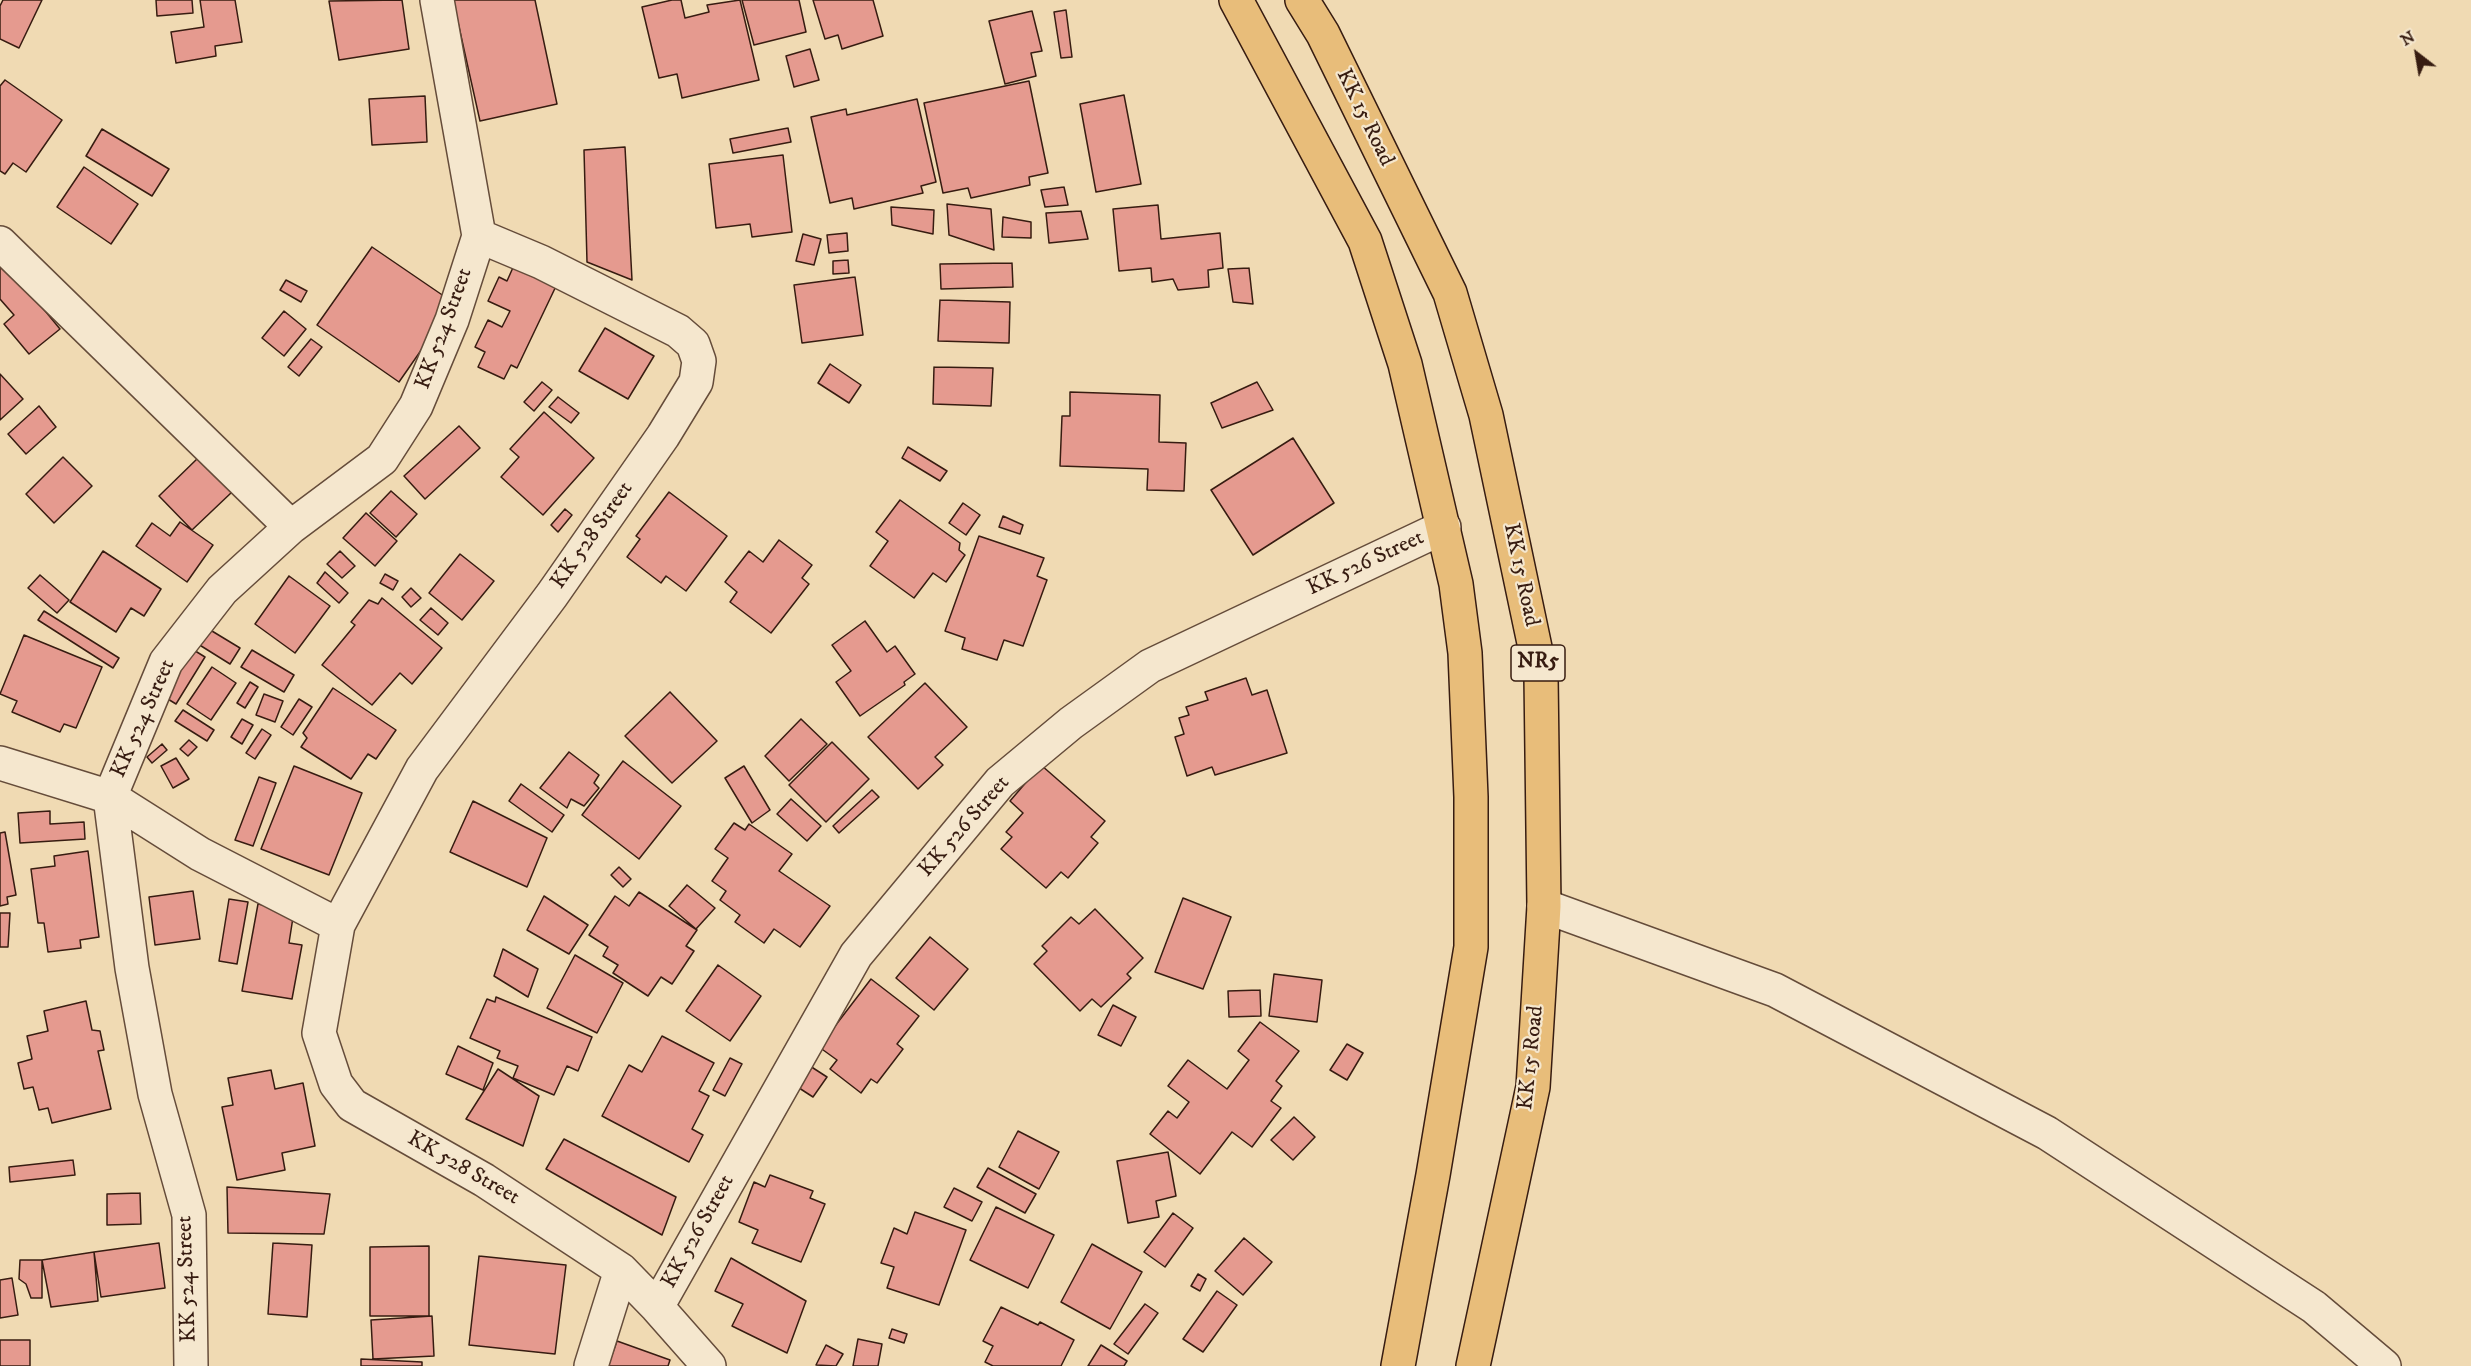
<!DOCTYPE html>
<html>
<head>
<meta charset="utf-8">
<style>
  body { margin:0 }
  #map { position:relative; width:2471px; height:1366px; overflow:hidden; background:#f0dab3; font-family:"IM FELL DW Pica",serif }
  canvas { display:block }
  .north { position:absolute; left:2387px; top:24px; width:60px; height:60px; -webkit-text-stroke:4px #f5e7ce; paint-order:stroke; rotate:329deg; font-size:16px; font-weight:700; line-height:24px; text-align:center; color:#371c11 }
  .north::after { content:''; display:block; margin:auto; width:21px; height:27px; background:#371c11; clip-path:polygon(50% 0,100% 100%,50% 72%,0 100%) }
</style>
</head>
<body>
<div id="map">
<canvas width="2471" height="1366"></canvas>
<div class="north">N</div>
</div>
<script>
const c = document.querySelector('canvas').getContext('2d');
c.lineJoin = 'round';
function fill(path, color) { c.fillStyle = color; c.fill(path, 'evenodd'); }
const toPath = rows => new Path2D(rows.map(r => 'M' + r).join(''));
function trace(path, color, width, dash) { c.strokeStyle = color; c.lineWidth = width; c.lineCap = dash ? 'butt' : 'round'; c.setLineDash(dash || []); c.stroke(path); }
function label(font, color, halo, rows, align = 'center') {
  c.font = font + ' "IM FELL DW Pica",serif'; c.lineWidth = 4.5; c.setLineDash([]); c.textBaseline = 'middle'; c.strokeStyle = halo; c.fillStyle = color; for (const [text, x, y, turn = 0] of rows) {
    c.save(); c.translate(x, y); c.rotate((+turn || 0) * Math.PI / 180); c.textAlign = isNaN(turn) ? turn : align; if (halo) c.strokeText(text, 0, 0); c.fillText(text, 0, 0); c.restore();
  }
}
const building = toPath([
  [3,0,42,0,19,48,0,39,0,6,3,0],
  [156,0,192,0,193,13,157,16,156,0],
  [200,0,235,0,242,42,215,46,216,56,176,63,171,32,204,27,200,0],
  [402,0,409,49,339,60,329,1,402,0],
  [453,0,535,0,557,104,480,121,453,0],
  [672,0,681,0,685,18,709,12,707,5,740,0,759,80,682,98,677,74,659,78,642,7,672,0],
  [742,0,799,0,806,32,754,45,742,0],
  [813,0,873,0,883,36,842,49,838,35,825,39,813,0],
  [1066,10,1072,57,1061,58,1054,12,1066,10],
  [1032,11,1042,51,1031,53,1036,76,1005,84,989,21,1032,11],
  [810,49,819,80,794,87,786,56,810,49],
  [5,80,62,120,26,172,13,163,5,174,0,171,0,86,5,80],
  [1029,81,1048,173,1029,177,1030,185,971,198,968,188,943,193,924,103,1029,81],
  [1124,95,1141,184,1096,192,1080,104,1124,95],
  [425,96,427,142,372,145,369,99,425,96],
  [917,99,936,182,921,186,923,193,854,209,852,198,830,203,811,117,846,109,847,115,917,99],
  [788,128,791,142,733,153,730,139,788,128],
  [102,129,169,169,152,196,86,156,102,129],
  [625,147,632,280,587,262,584,150,625,147],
  [783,155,792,232,752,237,750,224,716,228,709,164,783,155],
  [84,167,138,204,111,244,57,207,84,167],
  [1064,187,1068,205,1045,207,1041,190,1064,187],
  [947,204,991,209,994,250,949,235,947,204],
  [1158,205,1161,239,1220,233,1223,268,1208,270,1209,287,1178,290,1173,279,1152,282,1151,268,1119,271,1113,209,1158,205],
  [891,207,934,210,933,234,892,225,891,207],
  [1081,211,1088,239,1049,243,1046,213,1081,211],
  [1003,217,1031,222,1031,238,1002,237,1003,217],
  [847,233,848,251,829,253,827,235,847,233],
  [803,234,821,239,814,265,796,261,803,234],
  [372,247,454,303,399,382,317,325,372,247],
  [0,256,60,329,29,354,4,324,14,315,0,299,0,256],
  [848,260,849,273,833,274,833,261,848,260],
  [515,263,558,282,517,368,511,365,504,379,478,367,485,352,475,347,488,320,502,327,510,311,488,301,499,277,507,281,515,263],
  [1012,263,1013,287,941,289,940,264,1012,263],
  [1249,268,1253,304,1233,302,1228,269,1249,268],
  [855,277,863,335,802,343,794,285,855,277],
  [286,280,307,291,301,302,280,290,286,280],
  [940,300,1010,302,1009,343,938,341,940,300],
  [284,311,306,329,284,356,262,338,284,311],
  [605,328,654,356,628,399,579,371,605,328],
  [311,339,322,347,299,376,288,367,311,339],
  [830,364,861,385,849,403,818,383,830,364],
  [934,367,993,368,991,406,933,404,934,367],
  [0,374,23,399,0,420,0,374],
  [542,382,552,390,534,411,524,402,542,382],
  [1257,382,1273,410,1222,428,1211,403,1257,382],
  [1070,392,1160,395,1159,442,1186,443,1184,491,1147,490,1148,469,1060,466,1062,416,1070,416,1070,392],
  [558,397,579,413,571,423,549,407,558,397],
  [39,406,56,427,26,454,8,434,39,406],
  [544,412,594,458,543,515,501,477,519,457,510,449,544,412],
  [459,426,480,448,425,499,404,476,459,426],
  [1293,438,1334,503,1253,555,1211,490,1293,438],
  [908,447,947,471,940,481,902,458,908,447],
  [63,457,92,486,54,523,26,494,63,457],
  [199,457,232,492,192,530,159,496,199,457],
  [391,491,417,514,396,537,370,513,391,491],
  [669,492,727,536,686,591,666,576,661,583,627,557,640,539,636,536,669,492],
  [900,500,960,543,959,550,965,555,946,582,933,573,914,598,870,566,888,541,876,532,900,500],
  [963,503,980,515,966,535,949,523,963,503],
  [565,509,572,515,558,532,551,525,565,509],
  [366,513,397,541,375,566,343,538,366,513],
  [1003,516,1023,525,1020,534,999,527,1003,516],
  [180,522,213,545,187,582,136,546,152,523,170,536,180,522],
  [979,536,1044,558,1037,576,1047,580,1023,646,1004,640,997,660,962,649,965,638,945,631,979,536],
  [779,540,812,565,802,578,809,584,771,633,730,602,737,592,725,582,749,551,763,562,779,540],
  [103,551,161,589,144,616,131,608,116,632,70,602,103,551],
  [340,551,355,566,342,578,327,564,340,551],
  [460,554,494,581,462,620,429,593,460,554],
  [325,572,348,593,339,603,317,583,325,572],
  [385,574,398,581,393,590,380,583,385,574],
  [40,575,69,600,57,613,28,588,40,575],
  [289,576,330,606,295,653,255,624,289,576],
  [411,588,421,598,411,607,402,597,411,588],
  [382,598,442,648,412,684,400,673,372,705,322,665,355,625,351,622,369,600,378,604,382,598],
  [431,608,448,623,438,635,420,620,431,608],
  [44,611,119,658,113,668,38,620,44,611],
  [865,621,887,652,895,646,915,674,904,682,905,685,860,716,836,682,851,671,832,645,865,621],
  [207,628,240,648,230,664,198,644,207,628],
  [24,635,102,667,76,728,64,724,60,732,12,712,17,701,0,694,24,635],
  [192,649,205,657,176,704,163,696,192,649],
  [252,650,294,675,284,692,241,667,252,650],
  [212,667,236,683,211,720,187,704,212,667],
  [1246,678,1252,695,1267,690,1287,753,1215,775,1212,767,1187,776,1175,737,1184,734,1179,718,1189,715,1186,707,1208,700,1205,692,1246,678],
  [250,682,258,687,245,708,237,703,250,682],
  [925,683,967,727,935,757,943,765,918,789,868,737,925,683],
  [333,688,396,730,376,759,368,754,351,779,301,747,307,738,303,733,333,688],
  [670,692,717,741,672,783,625,736,670,692],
  [264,694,283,701,275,722,256,715,264,694],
  [299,699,312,707,293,735,281,727,299,699],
  [183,710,214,730,207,741,175,721,183,710],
  [242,719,253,725,242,744,231,737,242,719],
  [801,719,827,744,789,781,765,756,801,719],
  [262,729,271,735,255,759,246,753,262,729],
  [189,740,197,747,188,756,180,749,189,740],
  [832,742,869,779,826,822,789,785,832,742],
  [162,744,167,750,152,763,147,757,162,744],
  [569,752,599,775,594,783,599,788,584,806,571,799,567,808,540,788,569,752],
  [176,758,189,779,173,788,161,766,176,758],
  [623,761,681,806,639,859,582,815,623,761],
  [1041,765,1105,821,1091,837,1098,843,1068,878,1061,872,1046,888,1001,849,1012,837,1006,832,1023,813,1010,801,1041,765],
  [294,766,362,793,329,875,261,849,294,766],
  [744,766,770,810,752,823,725,778,744,766],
  [259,777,276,783,253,846,235,840,259,777],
  [521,784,564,815,552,832,509,801,521,784],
  [872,790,879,797,839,833,833,826,872,790],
  [791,799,821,826,807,841,777,814,791,799],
  [473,801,547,838,527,887,450,852,473,801],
  [50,811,50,824,84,822,85,839,20,843,18,813,50,811],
  [734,823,745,830,749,824,792,854,779,871,830,906,800,947,774,929,764,943,735,922,740,915,720,900,726,891,712,881,728,858,715,849,734,823],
  [5,832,16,895,7,897,8,904,0,906,0,833,5,832],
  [88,851,99,937,80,940,81,948,48,952,44,923,38,923,31,869,55,866,54,856,88,851],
  [619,867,631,879,623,887,611,875,619,867],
  [687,885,715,908,696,929,669,906,687,885],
  [193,891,200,939,155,945,149,897,193,891],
  [639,892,697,930,686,946,694,951,672,984,661,977,648,996,613,973,618,965,603,956,608,947,589,935,615,896,629,906,639,892],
  [544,896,588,925,569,954,527,930,544,896],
  [1183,898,1231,917,1203,989,1155,972,1183,898],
  [229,899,248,902,237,964,219,961,229,899],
  [258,904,294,911,289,943,302,945,292,999,242,991,258,904],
  [1095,909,1143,958,1127,974,1131,978,1101,1007,1092,999,1080,1011,1034,964,1047,951,1042,946,1071,917,1079,924,1095,909],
  [0,913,10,913,8,947,0,947,0,913],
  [930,937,968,969,934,1010,896,978,930,937],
  [503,949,538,969,528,997,494,976,503,949],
  [575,955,623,983,597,1033,547,1008,575,955],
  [718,965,761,996,730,1041,686,1011,718,965],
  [1274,974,1322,980,1317,1022,1269,1016,1274,974],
  [871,979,919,1016,897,1044,903,1049,877,1083,871,1079,861,1093,830,1069,837,1060,819,1047,871,979],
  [1260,990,1261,1016,1229,1017,1228,991,1260,990],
  [496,997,592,1037,578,1071,567,1066,554,1095,513,1078,518,1066,497,1058,500,1051,470,1038,487,999,495,1002,496,997],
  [86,1001,92,1030,100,1031,104,1050,98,1051,111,1109,52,1123,48,1108,39,1110,33,1087,24,1089,18,1063,32,1059,27,1036,48,1031,44,1011,86,1001],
  [1113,1005,1136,1017,1121,1046,1098,1035,1113,1005],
  [1260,1022,1299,1051,1276,1081,1282,1086,1271,1101,1281,1108,1252,1147,1232,1132,1200,1174,1150,1134,1168,1111,1177,1118,1189,1102,1168,1086,1188,1060,1227,1089,1249,1060,1238,1051,1260,1022],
  [662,1036,714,1063,699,1091,709,1096,692,1129,703,1135,689,1162,602,1116,629,1065,642,1072,662,1036],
  [1347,1044,1363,1053,1347,1080,1330,1070,1347,1044],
  [458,1046,493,1063,483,1090,446,1074,458,1046],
  [730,1058,742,1064,725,1096,713,1090,730,1058],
  [810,1066,827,1077,813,1097,796,1086,810,1066],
  [498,1069,539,1096,523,1146,466,1119,498,1069],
  [271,1070,275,1089,303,1083,315,1146,282,1153,285,1170,237,1180,222,1107,233,1105,228,1078,271,1070],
  [1294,1117,1315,1137,1293,1160,1271,1140,1294,1117],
  [1018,1131,1059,1152,1039,1189,999,1167,1018,1131],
  [564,1139,676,1197,662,1235,546,1169,564,1139],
  [1168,1152,1176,1196,1156,1201,1159,1217,1128,1223,1117,1161,1168,1152],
  [73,1160,75,1175,10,1182,9,1167,73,1160],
  [988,1168,1036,1194,1025,1213,977,1187,988,1168],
  [770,1175,813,1191,810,1198,825,1204,801,1262,752,1243,758,1230,739,1222,754,1182,765,1187,770,1175],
  [227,1187,330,1194,324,1234,228,1233,227,1187],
  [954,1188,982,1202,972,1221,944,1207,954,1188],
  [140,1193,141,1224,107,1225,107,1194,140,1193],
  [996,1207,1054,1235,1028,1288,970,1260,996,1207],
  [915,1212,966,1230,939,1305,887,1288,894,1267,881,1263,894,1228,907,1234,915,1212],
  [1173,1213,1193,1228,1165,1267,1144,1252,1173,1213],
  [1244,1238,1272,1262,1243,1295,1215,1271,1244,1238],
  [159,1243,165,1288,101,1297,94,1252,159,1243],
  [273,1243,312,1245,307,1317,268,1314,273,1243],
  [1092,1244,1142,1272,1110,1329,1061,1302,1092,1244],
  [429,1246,429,1316,370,1316,370,1247,429,1246],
  [94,1252,98,1301,51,1307,42,1260,94,1252],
  [479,1256,566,1265,555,1354,469,1345,479,1256],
  [731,1258,806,1301,787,1353,732,1326,743,1304,715,1291,731,1258],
  [20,1260,42,1260,42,1298,31,1298,26,1284,19,1279,20,1260],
  [1198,1274,1206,1279,1200,1291,1191,1286,1198,1274],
  [12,1278,18,1315,0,1318,0,1280,12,1278],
  [1217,1291,1237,1305,1203,1352,1183,1339,1217,1291],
  [1145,1304,1158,1313,1128,1354,1114,1344,1145,1304],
  [1001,1307,1038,1325,1040,1322,1074,1340,1061,1366,993,1366,985,1362,993,1346,983,1341,1001,1307],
  [432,1316,434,1356,373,1359,371,1320,432,1316],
  [892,1329,907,1334,904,1343,889,1338,892,1329],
  [858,1339,882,1344,878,1366,853,1366,858,1339],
  [0,1340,30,1340,30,1366,0,1366,0,1340],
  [617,1341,670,1360,668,1366,608,1366,617,1341],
  [826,1345,843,1354,836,1366,816,1365,826,1345],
  [1101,1345,1127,1361,1124,1366,1088,1366,1101,1345],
  [361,1359,422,1362,422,1366,361,1366,361,1359]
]);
const minor = toPath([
  [0,243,291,527],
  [0,763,110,797,200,854,338,925,319,1033,336,1084,352,1105,484,1180,621,1270,657,1307,709,1366],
  [1544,906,1775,990,2047,1133,2314,1307,2384,1366],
  [338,925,422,769,552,595,663,436,696,382,699,361,693,344,678,331,541,262,479,236],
  [657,1307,856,955,1000,782,1071,723,1150,666,1444,527],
  [191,1366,189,1215,155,1094,132,968,110,797,166,662,222,590,291,527,382,459,416,406,452,320,479,236,437,0],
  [591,1366,621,1270]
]);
const highway = toPath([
  [1236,0,1365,241,1405,364,1456,584,1465,653,1471,797,1471,947,1433,1175,1398,1366],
  [1302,0,1323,34,1450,293,1486,415,1541,676,1544,906,1533,1087,1473,1366]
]);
const shields = [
  [1538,663,54]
];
const shieldNames = [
  ["NR5",1538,663]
];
const streetNames = [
  ["KK 15 Road",1364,118,64],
  ["KK 524 Street",445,329,-70],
  ["KK 528 Street",593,536,-55],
  ["KK 526 Street",1366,564,-25],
  ["KK 15 Road",1520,575,78],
  ["KK 524 Street",144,719,-66],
  ["KK 526 Street",965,827,-49],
  ["KK 15 Road",1532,1058,-84],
  ["KK 528 Street",463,1169,30],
  ["KK 526 Street",699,1232,-61],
  ["KK 524 Street",188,1279,-92]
];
fill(building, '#e59a8f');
trace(building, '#371c11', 1.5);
trace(minor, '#654c3a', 36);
trace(highway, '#371c11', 36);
trace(minor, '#f5e7ce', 33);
trace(highway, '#e8bd7a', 33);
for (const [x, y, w] of shields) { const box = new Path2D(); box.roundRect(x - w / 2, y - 18, w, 36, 4.5); c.fillStyle = '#f5e7ce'; c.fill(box); trace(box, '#371c11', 1.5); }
label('bold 21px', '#371c11', null, shieldNames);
label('22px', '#371c11', '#f5e7ce', streetNames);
</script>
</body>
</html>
